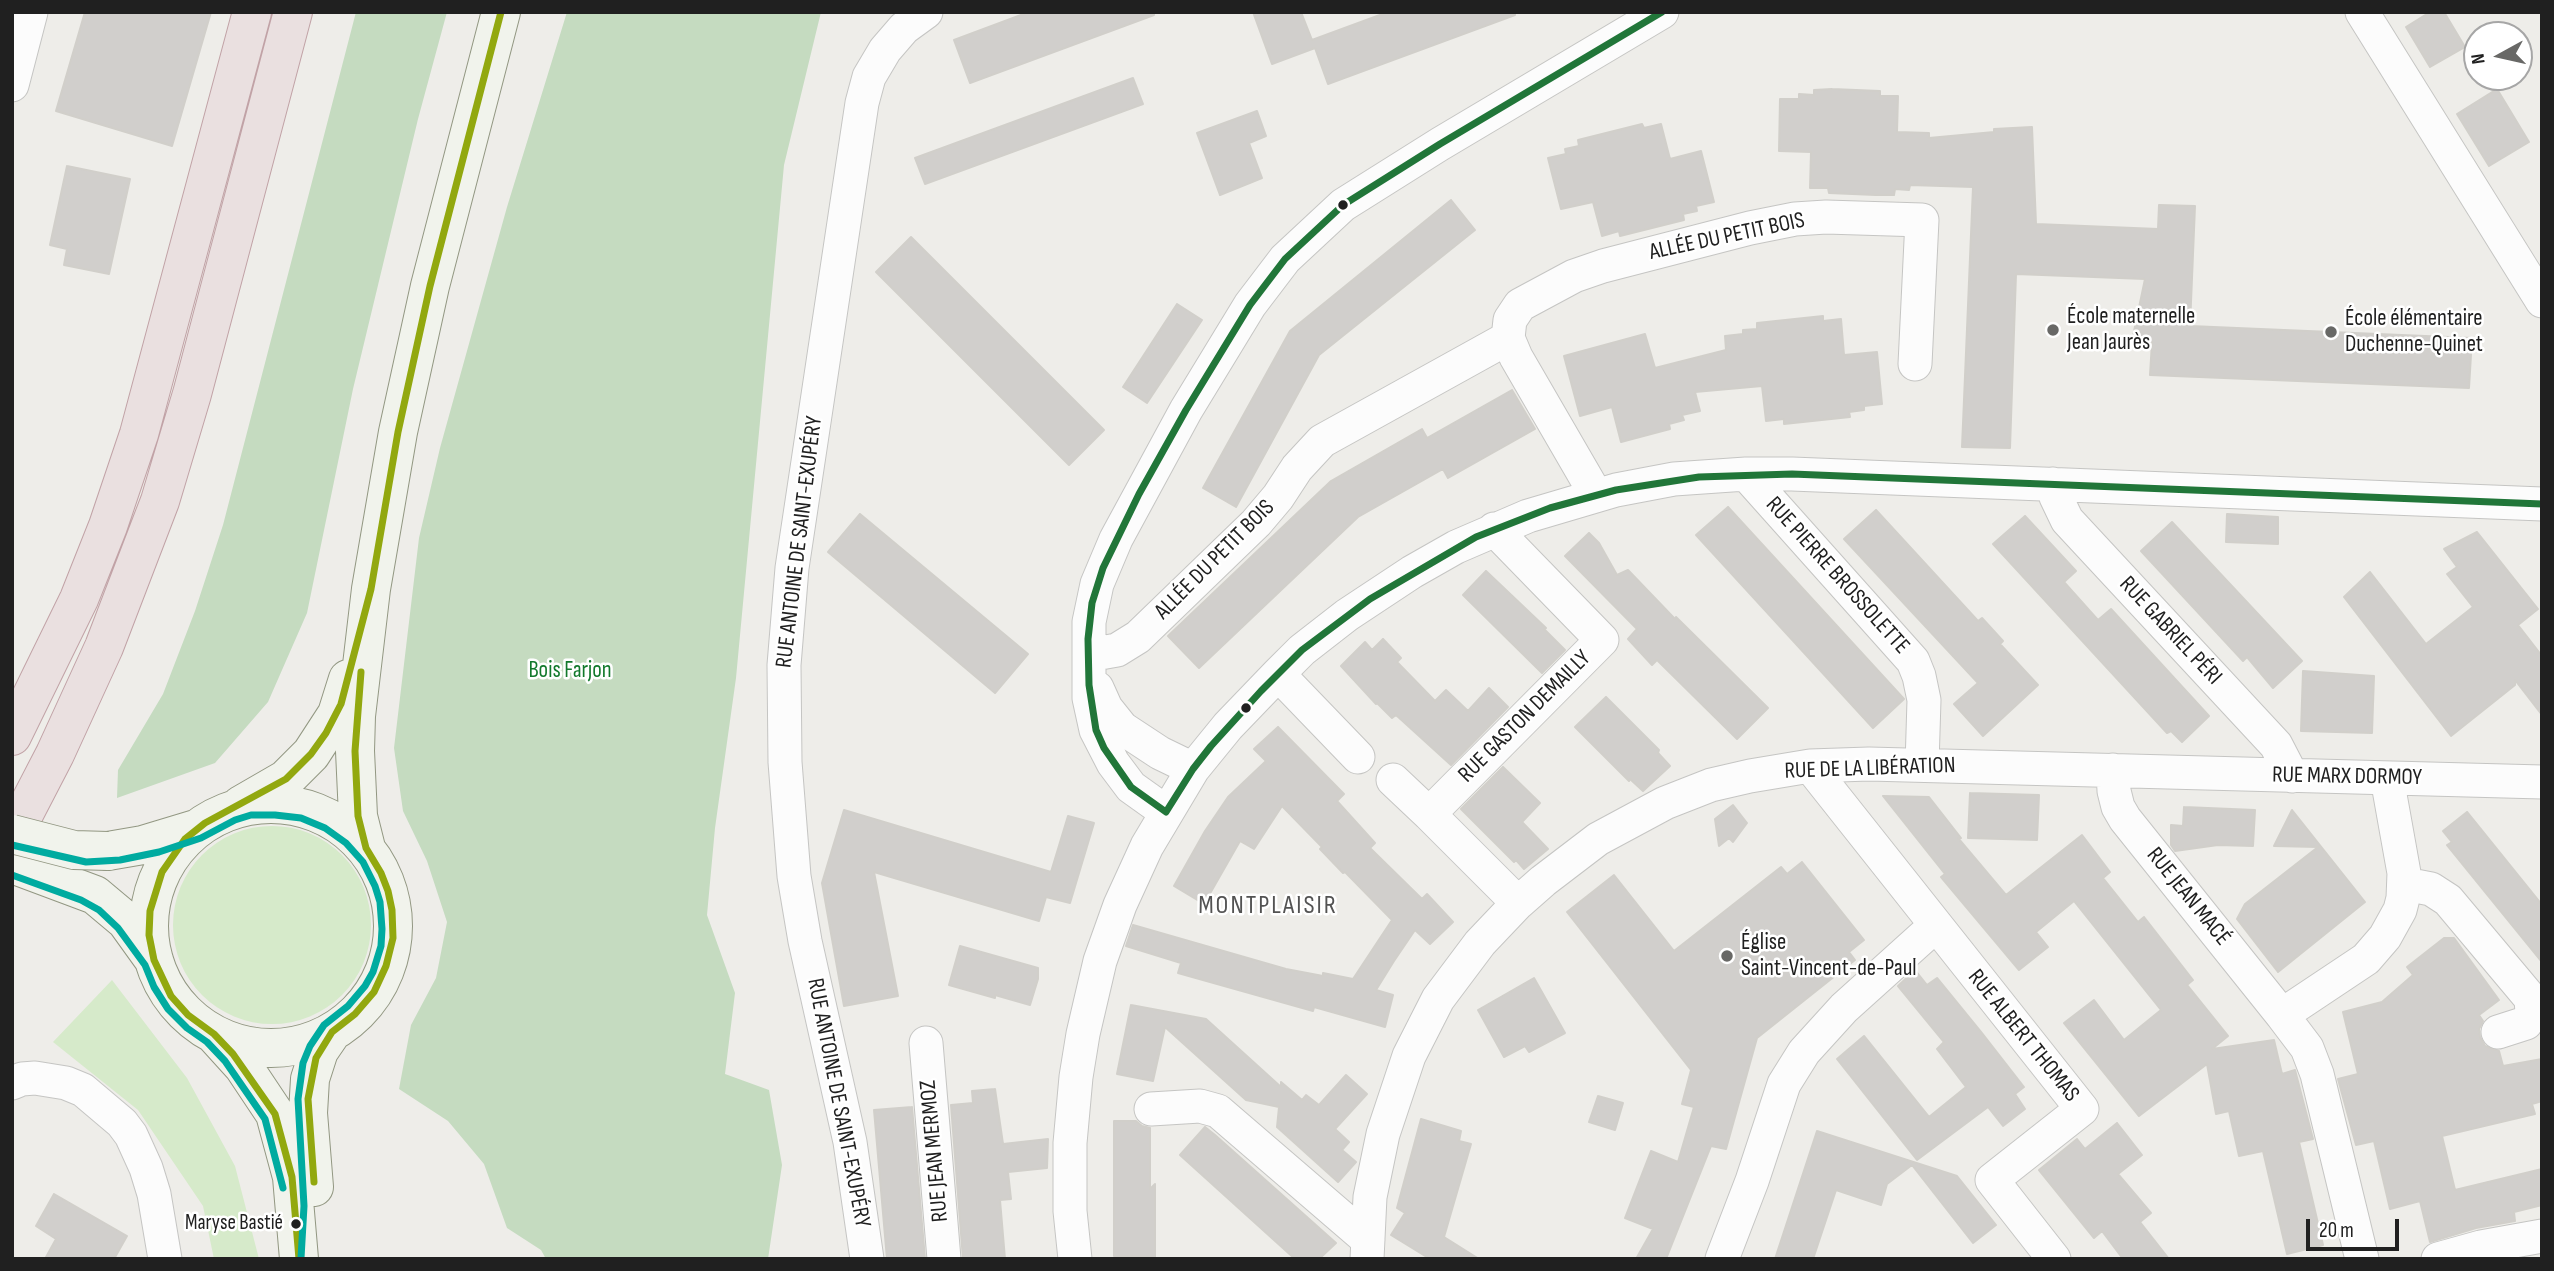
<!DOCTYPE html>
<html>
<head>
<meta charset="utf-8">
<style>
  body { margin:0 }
  #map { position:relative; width:2554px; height:1271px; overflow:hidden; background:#eeede9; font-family:"Sofia Sans Condensed",sans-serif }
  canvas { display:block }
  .frame { position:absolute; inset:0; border:14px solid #202020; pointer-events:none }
  .north { position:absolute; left:2463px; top:21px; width:70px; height:70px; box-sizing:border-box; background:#fff; border:2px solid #a6a6a6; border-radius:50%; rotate:262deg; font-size:19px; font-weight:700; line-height:28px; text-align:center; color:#202020 }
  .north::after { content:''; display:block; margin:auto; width:24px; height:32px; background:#686866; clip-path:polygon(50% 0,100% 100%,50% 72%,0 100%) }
  .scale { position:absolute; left:2306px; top:1219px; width:93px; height:32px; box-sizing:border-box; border:4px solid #202020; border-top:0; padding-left:9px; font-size:21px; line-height:24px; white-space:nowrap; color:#202020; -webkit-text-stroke:5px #fff; paint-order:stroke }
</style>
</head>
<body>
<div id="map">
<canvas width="2554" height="1271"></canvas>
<div class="frame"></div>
<div class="north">N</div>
<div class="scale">20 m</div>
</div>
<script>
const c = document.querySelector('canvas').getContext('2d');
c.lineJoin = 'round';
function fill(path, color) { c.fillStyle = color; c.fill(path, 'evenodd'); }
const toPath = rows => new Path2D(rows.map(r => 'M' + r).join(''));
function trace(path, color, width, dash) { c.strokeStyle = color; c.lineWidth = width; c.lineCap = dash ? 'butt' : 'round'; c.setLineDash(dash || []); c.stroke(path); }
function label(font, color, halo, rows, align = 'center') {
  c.font = font + ' "Sofia Sans Condensed",sans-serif'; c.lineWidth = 5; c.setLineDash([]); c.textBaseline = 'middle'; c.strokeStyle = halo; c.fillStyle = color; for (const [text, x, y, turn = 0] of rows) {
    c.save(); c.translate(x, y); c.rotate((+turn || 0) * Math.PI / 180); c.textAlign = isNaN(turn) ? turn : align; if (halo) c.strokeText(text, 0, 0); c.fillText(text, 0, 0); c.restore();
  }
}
const grass = toPath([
  '173 925a99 99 0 1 1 198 0a99 99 0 1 1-198 0Z',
  [112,980,187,1078,235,1166,259,1259,214,1259,203,1206,138,1110,53,1042]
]);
const forest = toPath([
  [356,12,447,12,418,119,353,389,307,613,268,702,215,763,117,798,118,770,163,694,195,611,223,525],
  [567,12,821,12,784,165,736,678,715,828,707,915,735,993,725,1074,769,1090,782,1165,768,1259,546,1259,541,1250,507,1228,484,1164,448,1121,399,1089,411,1025,436,978,447,922,427,861,403,811,394,748,419,538,440,448,507,207]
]);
const building = toPath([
  [85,12,211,12,172,146,56,111,85,12],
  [1029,12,1154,12,1154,15,970,83,954,40,1029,12],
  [1253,12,1301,12,1312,40,1388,12,1515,12,1515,15,1328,84,1315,48,1272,64,1253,12],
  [2430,12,2444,12,2465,47,2430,67,2406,27,2430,12],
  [1133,78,1143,104,925,184,915,158,1133,78],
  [1832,89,1880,91,1880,96,1898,96,1897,132,1929,133,1929,138,1994,132,1994,129,2032,127,2036,224,2158,229,2159,205,2195,206,2190,326,2472,338,2469,388,2150,375,2152,342,2132,341,2145,279,2016,274,2010,448,1962,447,1973,187,1910,185,1909,190,1895,189,1894,195,1876,195,1829,193,1828,188,1810,188,1811,152,1779,151,1780,99,1799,99,1799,94,1814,95,1814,90,1832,89],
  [2497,89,2529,142,2489,166,2457,114,2497,89],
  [1257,111,1266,136,1249,143,1262,178,1220,195,1197,133,1257,111],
  [1642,124,1644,128,1661,124,1670,159,1701,151,1714,202,1696,206,1697,211,1683,214,1684,220,1620,236,1619,231,1602,236,1593,202,1561,209,1548,158,1566,154,1565,149,1579,146,1578,140,1642,124],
  [67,166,130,179,109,274,64,265,67,249,50,245,67,166],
  [1451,200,1475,230,1319,355,1236,507,1203,488,1290,331,1451,200],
  [911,237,1104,430,1069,465,876,272,911,237],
  [1177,304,1202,320,1147,403,1123,387,1177,304],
  [1823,316,1823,321,1841,319,1844,355,1877,352,1882,404,1864,406,1864,410,1849,412,1850,417,1784,424,1784,419,1766,421,1762,386,1695,392,1700,411,1682,415,1684,420,1669,424,1670,429,1621,442,1612,407,1580,416,1564,356,1645,334,1655,368,1726,350,1725,336,1743,334,1743,330,1757,329,1757,323,1823,316],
  [1512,390,1535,429,1448,478,1443,469,1358,517,1199,668,1168,636,1331,481,1422,429,1427,438,1512,390],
  [1728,507,1904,699,1873,728,1696,535,1728,507],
  [1876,510,1978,621,1982,618,2003,641,2000,644,2038,685,1983,736,1954,704,1978,683,1844,539,1876,510],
  [860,514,1028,654,995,693,828,552,860,514],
  [2227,514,2278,517,2278,544,2226,542,2227,514],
  [2025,516,2076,571,2064,582,2098,620,2111,609,2209,716,2182,742,2171,731,2167,733,1993,544,2025,516],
  [2172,522,2302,661,2273,688,2247,657,2243,661,2141,551,2172,522],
  [2477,532,2538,609,2518,625,2542,656,2542,715,2515,680,2515,685,2451,736,2344,597,2370,572,2426,644,2473,607,2447,574,2457,567,2444,549,2477,532],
  [1589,533,1599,543,1617,575,1628,570,1675,619,1676,617,1768,708,1737,739,1657,660,1652,665,1628,639,1637,629,1565,556,1589,533],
  [1486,571,1546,628,1544,629,1565,650,1542,673,1463,595,1486,571],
  [1383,639,1401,658,1397,662,1435,701,1446,690,1468,711,1489,688,1508,707,1451,765,1396,715,1392,718,1377,703,1376,704,1341,666,1365,642,1372,650,1383,639],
  [2303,671,2374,676,2372,733,2301,731,2303,671],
  [1606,697,1659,750,1658,753,1670,766,1643,791,1630,779,1629,781,1575,727,1606,697],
  [1278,727,1344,794,1337,801,1375,843,1370,848,1422,899,1427,894,1453,922,1430,944,1415,930,1394,961,1376,990,1393,995,1385,1027,1314,1007,1313,1011,1178,973,1181,963,1126,946,1133,925,1286,969,1323,976,1323,973,1353,979,1392,920,1345,872,1343,873,1320,849,1322,847,1282,806,1254,849,1240,841,1204,904,1174,886,1205,831,1228,797,1266,761,1254,749,1278,727],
  [1503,767,1540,803,1522,822,1548,849,1524,869,1516,860,1514,862,1461,809,1503,767],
  [1970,793,2039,795,2037,840,1968,838,1970,793],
  [1883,796,1929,797,1961,838,1958,838,2006,895,2082,835,2110,872,2103,878,2138,922,2144,917,2193,980,2187,985,2228,1036,2212,1049,2274,1040,2282,1074,2295,1070,2313,1139,2299,1142,2323,1245,2287,1254,2263,1151,2239,1156,2229,1111,2216,1114,2207,1064,2139,1116,2064,1023,2094,1000,2124,1040,2161,1010,2074,901,2036,932,2048,947,2019,970,1941,877,1945,874,1883,796],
  [1733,805,1747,823,1733,842,1729,838,1719,846,1715,819,1733,805],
  [2184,807,2255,810,2253,846,2218,845,2175,851,2171,845,2171,825,2183,826,2184,807],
  [844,810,1051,872,1068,816,1094,823,1070,903,1046,897,1039,921,874,872,898,996,844,1006,822,883,844,810],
  [2292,810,2365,902,2278,972,2237,919,2245,904,2318,847,2274,846,2292,810],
  [2467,812,2542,905,2542,962,2447,845,2452,842,2443,831,2467,812],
  [1802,862,1864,940,1849,952,1855,960,1757,1038,1726,1149,1711,1146,1666,1259,1636,1259,1653,1229,1625,1218,1651,1151,1678,1162,1694,1107,1682,1104,1691,1070,1567,912,1614,875,1674,951,1781,867,1787,874,1802,862],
  [2444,938,2454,938,2499,1000,2479,1015,2483,1021,2479,1029,2480,1037,2485,1046,2499,1051,2503,1066,2542,1059,2542,1101,2532,1104,2535,1114,2442,1136,2455,1190,2542,1169,2542,1205,2514,1212,2515,1221,2476,1228,2430,1242,2420,1201,2390,1209,2374,1141,2356,1145,2338,1079,2358,1074,2343,1012,2382,1002,2413,975,2407,967,2444,938],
  [960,946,1038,968,1038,979,1030,1005,995,995,995,998,949,985,960,946],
  [1915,970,1927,985,1937,978,1981,1032,2024,1087,2015,1094,2025,1109,2003,1126,1988,1107,1917,1160,1837,1059,1864,1036,1929,1117,1966,1087,1937,1049,1944,1042,1898,986,1915,970],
  [1534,978,1565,1033,1529,1052,1525,1046,1504,1057,1478,1010,1534,978],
  [1131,1005,1206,1019,1281,1087,1281,1082,1302,1100,1306,1095,1319,1105,1346,1075,1367,1094,1335,1129,1349,1142,1342,1150,1356,1162,1338,1182,1277,1127,1279,1107,1246,1100,1165,1027,1153,1081,1117,1074,1131,1005],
  [995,1089,1003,1144,1048,1139,1047,1168,1008,1172,1011,1199,1000,1200,1005,1259,963,1259,951,1105,973,1103,972,1091,995,1089],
  [1598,1096,1623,1103,1615,1130,1589,1122,1598,1096],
  [912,1107,925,1259,887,1259,874,1110,912,1107],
  [1421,1119,1461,1131,1459,1141,1471,1144,1444,1237,1479,1259,1430,1259,1391,1235,1405,1213,1397,1208,1421,1119],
  [1114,1121,1136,1121,1142,1126,1150,1128,1150,1189,1155,1184,1155,1257,1114,1256,1114,1121],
  [2117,1123,2142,1155,2118,1174,2151,1213,2140,1222,2169,1259,2123,1259,2102,1231,2094,1238,2039,1170,2077,1139,2085,1149,2117,1123],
  [1205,1127,1215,1135,1336,1243,1319,1259,1295,1259,1180,1155,1205,1127],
  [1817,1131,1957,1176,1996,1225,1973,1243,1912,1165,1887,1184,1881,1205,1836,1190,1813,1259,1775,1259,1817,1131],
  [54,1194,127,1236,114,1259,45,1259,56,1239,36,1226,54,1194]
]);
const street = toPath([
  [2362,12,2542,301],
  [12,85,31,12],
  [1746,474,1913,661,1919,676,1924,700,1922,765],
  [2053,484,2056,497,2067,520,2276,745,2292,776],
  [1596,495,1516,357,1508,338,1510,320,1520,305,1574,276,1603,266,1750,228,1795,219,1826,217,1922,220,1915,364],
  [1089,655,1117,650,1138,637,1256,523,1278,497,1297,468,1322,441,1508,338],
  [1278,674,1358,757],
  [1097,688,1106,708,1122,728,1160,753,1193,769],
  [1810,766,2082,1109,1992,1180,2054,1259],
  [2113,770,2114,791,2118,807,2125,819,2282,1015],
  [1393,780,1429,814,1602,640,1494,529],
  [1166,812,1131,787,1113,763,1096,730,1089,698,1089,622,1097,584,1116,539,1186,410,1250,305,1285,259,1343,205,1440,144,1662,12],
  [1429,814,1518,903],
  [2405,884,2431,889,2448,900,2531,999,2532,1013,2526,1023,2498,1032],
  [926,1043,944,1259],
  [12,1083,22,1079,35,1078,66,1083,83,1090,122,1123,131,1135,146,1168,154,1194,165,1259],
  [1151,1109,1200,1106,1218,1111,1368,1240],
  [867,1259,850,1142,805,941,794,876,785,762,784,665,792,568,862,103,869,77,885,50,904,28,926,12],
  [1075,1259,1070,1211,1070,1143,1076,1077,1083,1034,1100,961,1120,905,1147,846,1193,769,1228,726,1278,674,1302,650,1347,615,1412,572,1456,547,1528,516,1616,490,1674,479,1746,474,1792,474,2542,504],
  [1367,1259,1370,1197,1383,1134,1409,1056,1438,999,1480,943,1518,903,1543,881,1598,839,1665,803,1711,785,1750,776,1810,766,1869,764,2542,782],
  [1722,1259,1752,1181,1784,1084,1804,1052,1844,1008,1935,926],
  [2362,1259,2317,1074,2307,1048,2282,1015,2366,959,2385,937,2400,910,2403,898,2404,873,2387,778],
  [2438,1259,2481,1247,2542,1236]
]);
const secondary = toPath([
  '149 926a122 122 0 1 1 244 0a122 122 0 1 1-244 0Z',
  [241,805,286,779,311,754,337,714,348,679],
  [366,848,358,816,355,751,356,716,371,589,398,432,430,286,501,12],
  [108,851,143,845,196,829],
  [12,864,95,895,126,921,154,960],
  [214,1034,243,1066,275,1114,292,1177,299,1259],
  [314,1187,308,1113,310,1079,319,1051,332,1032]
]);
const highway = toPath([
  [12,736,79,599,108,526,139,434,252,12],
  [12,837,55,754,104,647,160,501,192,394,293,12]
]);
const secondaryBridge = toPath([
  [12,834,74,850,108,851]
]);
const bus1 = toPath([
  [314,1182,308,1099,316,1058,332,1032,355,1014,374,992,386,966,393,938,392,910,388,891,381,873,366,848,358,816,355,751,361,672],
  [299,1259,292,1177,275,1114,233,1054,214,1034,188,1015,171,996,154,960,149,935,150,911,162,872,185,839,205,823,286,779,311,754,326,733,341,704,371,589,398,432,430,286,501,12]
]);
const bus2 = toPath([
  [1662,12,1440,144,1343,205,1285,259,1250,305,1186,410,1139,494,1103,568,1092,603,1088,639,1089,685,1096,730,1104,748,1131,787,1166,812,1193,769,1211,746,1261,691,1302,650,1370,599,1476,537,1550,508,1616,490,1699,477,1792,474,2542,504]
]);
const bus3 = toPath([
  [12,845,86,862,120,860,159,852,201,838,235,820,251,815,275,815,301,818,325,828,346,843,363,862,375,886,380,902,382,929,381,946,373,972,365,986,348,1006,324,1025,310,1046,303,1063,298,1099,304,1206,301,1258],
  [12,875,81,900,99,910,118,928,145,965,154,987,168,1009,187,1028,207,1042,225,1061,265,1119,283,1188]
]);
const markers = [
  [1343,205,6,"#202020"],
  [2053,330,7,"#686866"],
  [2331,332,7,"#686866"],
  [1246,708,6,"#202020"],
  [1727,956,7,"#686866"],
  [296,1224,6,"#202020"]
];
const busNames = [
  ["Maryse Bastié",283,1224]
];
const streetNames = [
  ["ALLÉE DU PETIT BOIS",1727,237,-12],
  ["RUE ANTOINE DE SAINT-EXUPÉRY",800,542,-83],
  ["ALLÉE DU PETIT BOIS",1215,560,-45],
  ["RUE PIERRE BROSSOLETTE",1837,576,48],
  ["RUE GABRIEL PÉRI",2170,631,47],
  ["RUE GASTON DEMAILLY",1525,717,-45],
  ["RUE DE LA LIBÉRATION",1870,769,-2],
  ["RUE MARX DORMOY",2347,777,1],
  ["RUE JEAN MACÉ",2188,897,51],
  ["RUE ALBERT THOMAS",2023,1036,51],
  ["RUE ANTOINE DE SAINT-EXUPÉRY",838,1103,79],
  ["RUE JEAN MERMOZ",935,1151,-95]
];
const poiNames = [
  ["École maternelle",2067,317],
  ["Jean Jaurès",2067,343],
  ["École élémentaire",2345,319],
  ["Duchenne-Quinet",2345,345],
  ["Église",1741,943],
  ["Saint-Vincent-de-Paul",1741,969]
];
const parkNames = [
  ["Bois Farjon",570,671]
];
const quarterNames = [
  ["MONTPLAISIR",1268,906]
];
fill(grass, '#d6eaca');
fill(forest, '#c5dbc0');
fill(building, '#d1cfcc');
trace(building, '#d1cfca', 2);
trace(street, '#c5c5c3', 35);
trace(secondary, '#929782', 40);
trace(highway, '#c1a2a6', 40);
trace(street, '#fcfcfc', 33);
trace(secondary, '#f1f3ec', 38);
trace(highway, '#eae0e0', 38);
trace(secondaryBridge, '#929782', 40, []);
trace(secondaryBridge, '#f1f3ec', 38);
trace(bus1, '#92a80f', 7);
trace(bus2, '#217639', 7);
trace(bus3, '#00aba0', 7);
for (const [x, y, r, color] of markers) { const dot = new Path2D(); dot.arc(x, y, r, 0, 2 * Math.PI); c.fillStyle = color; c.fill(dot); trace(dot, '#fff', 2.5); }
label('21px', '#202020', '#fff', busNames, 'right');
label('23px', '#202020', '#fff', streetNames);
label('23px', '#202020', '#fff', poiNames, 'left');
label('23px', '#12792c', '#fff', parkNames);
c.letterSpacing = '2px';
label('26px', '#535353', '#fff', quarterNames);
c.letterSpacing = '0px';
</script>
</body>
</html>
